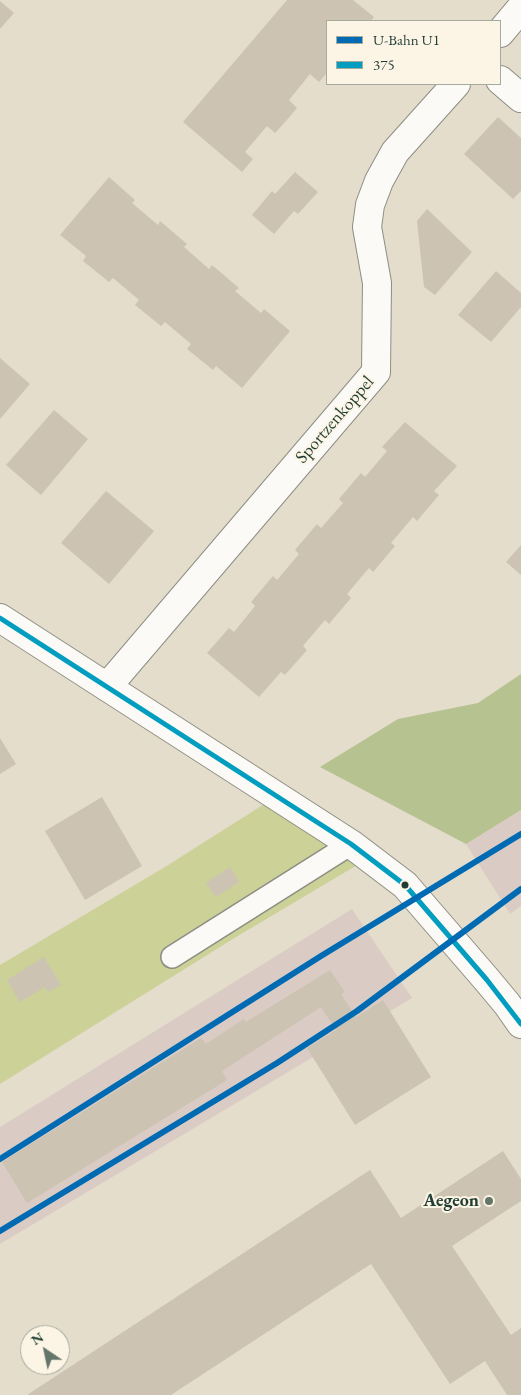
<!DOCTYPE html>
<html>
<head>
<meta charset="utf-8">
<style>
  body { margin:0 }
  #map { position:relative; width:521px; height:1395px; overflow:hidden; background:#e4ddcc; font-family:"EB Garamond",serif }
  canvas { display:block }
  .legend { position:absolute; left:326px; top:20px; width:175px; height:65px; box-sizing:border-box; background:#fcf5e5; border:1px solid #a4ab9e; margin:0; padding:6px 9px; list-style:none; font-size:15px; color:#1f3d34 }
  .legend li { display:flex; align-items:center; gap:10px; height:25px }
  .legend b { width:25px; border:1px solid #a4ab9e }
  .north { position:absolute; left:20px; top:1325px; width:50px; height:50px; box-sizing:border-box; background:#fcf5e5; border:1px solid #a4ab9e; border-radius:50%; rotate:326deg; font-size:14px; font-weight:700; line-height:20px; text-align:center; color:#1f3d34 }
  .north::after { content:''; display:block; margin:auto; width:18px; height:22px; background:#647569; clip-path:polygon(50% 0,100% 100%,50% 72%,0 100%) }
</style>
</head>
<body>
<div id="map">
<canvas width="521" height="1395"></canvas>
<ul class="legend">
<li><b style="height:6px;background:#006ab3"></b>U-Bahn U1</li>
<li><b style="height:6px;background:#039ebf"></b>375</li>
</ul>
<div class="north">N</div>
</div>
<script>
const c = document.querySelector('canvas').getContext('2d');
c.lineJoin = 'round';
function fill(path, color) { c.fillStyle = color; c.fill(path, 'evenodd'); }
const toPath = rows => new Path2D(rows.map(r => 'M' + r).join(''));
function trace(path, color, width, dash) { c.strokeStyle = color; c.lineWidth = width; c.lineCap = dash ? 'butt' : 'round'; c.setLineDash(dash || []); c.stroke(path); }
function label(font, color, halo, rows, align = 'center') {
  c.font = font + ' "EB Garamond",serif'; c.lineWidth = 4; c.setLineDash([]); c.textBaseline = 'middle'; c.strokeStyle = halo; c.fillStyle = color; for (const [text, x, y, turn = 0] of rows) {
    c.save(); c.translate(x, y); c.rotate((+turn || 0) * Math.PI / 180); c.textAlign = isNaN(turn) ? turn : align; if (halo) c.strokeText(text, 0, 0); c.fillText(text, 0, 0); c.restore();
  }
}
const industrial = toPath([
  [521,810,521,906,510,914,466,844],
  [352,909,412,998,0,1244,0,1127]
]);
const green = toPath([
  [277,796,369,858,236,937,0,1084,0,965,165,867]
]);
const forest = toPath([
  [521,674,521,810,466,844,320,767,398,719,478,703]
]);
const building = toPath([
  [287,0,353,0,374,17,371,21,327,21,327,73,319,82,310,74,289,100,297,108,286,121,275,133,267,126,245,152,253,159,242,172,183,122],
  [0,1,14,13,0,29],
  [498,117,521,138,521,191,513,199,464,154],
  [295,172,318,192,298,214,294,211,274,234,252,215,272,191,275,194],
  [109,177,135,200,132,203,158,225,160,221,187,244,184,247,209,269,212,265,239,288,235,291,261,313,264,309,290,331,242,388,216,366,213,370,187,349,191,344,165,322,161,326,135,305,139,300,113,278,109,282,83,261,86,256,60,235],
  [427,209,472,252,435,295,424,287,417,221],
  [496,271,521,293,521,307,491,342,458,315],
  [0,358,30,384,0,419],
  [54,410,88,439,41,495,6,465],
  [405,422,457,466,434,491,439,495,417,521,413,517,391,543,395,546,373,572,369,568,347,594,351,598,329,624,325,620,303,646,307,650,285,675,281,672,259,697,207,653,229,628,234,632,255,606,251,602,273,576,277,580,299,554,295,550,317,524,321,528,343,503,339,499,361,473,365,477,387,451,382,447],
  [106,491,154,531,109,584,61,543],
  [521,545,521,575,506,562],
  [0,738,16,764,0,774],
  [102,797,142,866,85,900,45,831],
  [230,867,239,882,216,897,206,883],
  [44,957,61,985,48,992,45,987,20,1002,7,980],
  [330,970,345,992,341,994,356,1017,383,1000,431,1077,355,1125,307,1048,336,1030,321,1007,222,1071,227,1080,27,1203,2,1162,201,1038,206,1044,244,1019,246,1022],
  [503,1151,521,1179,521,1201,452,1246,511,1335,521,1328,521,1395,507,1395,485,1361,450,1384,371,1264,171,1395,27,1395,370,1170,401,1218]
]);
const service = toPath([
  [172,957,351,844]
]);
const minor = toPath([
  [500,33,521,8],
  [500,80,521,98],
  [0,618,351,844,405,885,487,980,507,1004,521,1024],
  [107,687,376,372,377,283,367,227,370,205,379,181,395,152,456,84]
]);
const bus1 = toPath([
  [0,618,351,844,405,885,487,980,521,1024]
]);
const metro1 = toPath([
  [0,1159,321,956,521,834],
  [0,1231,277,1063,357,1011,521,889]
]);
const markers = [
  [405,885,4.5,"#1f3d34"],
  [489,1201,5,"#647569"]
];
const streetNames = [
  ["Sportzenkoppel",335,420,-49]
];
const poiNames = [
  ["Aegeon",479,1201]
];
fill(industrial, '#daccc4');
fill(green, '#cbd197');
fill(forest, '#b6c290');
fill(building, '#cdc3b2');
trace(service, '#8d8e84', 24);
trace(minor, '#8d8e84', 30);
trace(service, '#fbfaf7', 21);
trace(minor, '#fbfaf7', 28);
trace(bus1, '#039ebf', 5);
trace(metro1, '#006ab3', 6);
for (const [x, y, r, color] of markers) { const dot = new Path2D(); dot.arc(x, y, r, 0, 2 * Math.PI); c.fillStyle = color; c.fill(dot); trace(dot, '#fcf5e5', 2); }
label('18px', '#1f3d34', '#fcf5e5', streetNames);
label('bold 18px', '#1f3d34', '#fcf5e5', poiNames, 'right');
</script>
</body>
</html>
